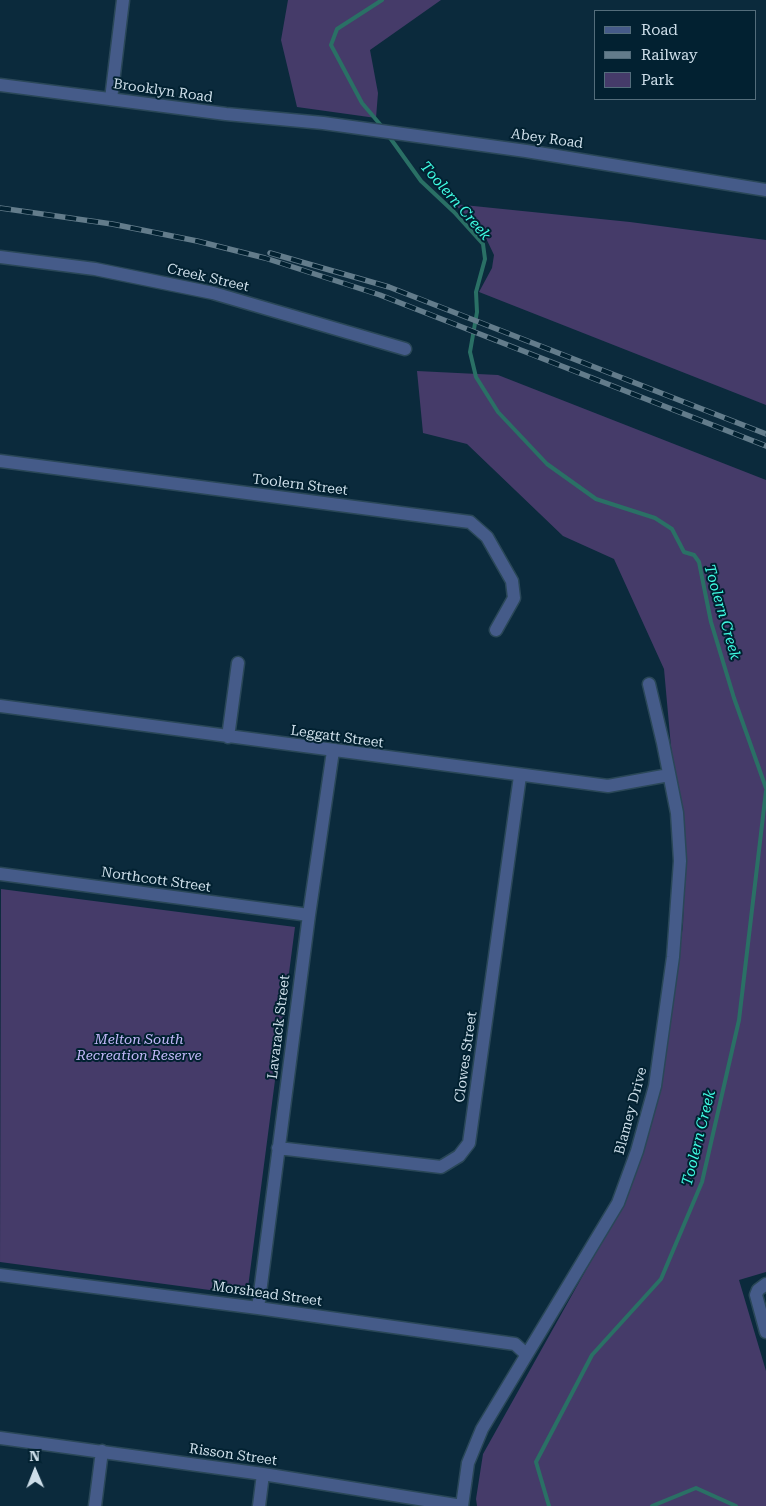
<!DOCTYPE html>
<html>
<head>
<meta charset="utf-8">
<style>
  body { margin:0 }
  #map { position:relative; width:766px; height:1506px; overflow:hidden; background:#0b2a3c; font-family:"Roboto Serif",serif }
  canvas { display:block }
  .legend { position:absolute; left:594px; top:10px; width:162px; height:90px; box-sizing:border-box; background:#022131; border:1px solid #536d7b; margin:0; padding:6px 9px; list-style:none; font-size:15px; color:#cddee9 }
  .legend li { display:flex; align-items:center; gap:10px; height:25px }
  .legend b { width:25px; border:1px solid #536d7b }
  .north { position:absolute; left:10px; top:1446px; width:50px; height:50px; -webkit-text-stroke:4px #022131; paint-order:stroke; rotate:359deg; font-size:14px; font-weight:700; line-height:20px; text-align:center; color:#cddee9 }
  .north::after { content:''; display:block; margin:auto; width:18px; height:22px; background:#cddee9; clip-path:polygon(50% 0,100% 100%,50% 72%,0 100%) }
</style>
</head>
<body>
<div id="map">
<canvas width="766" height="1506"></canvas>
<ul class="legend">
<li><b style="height:6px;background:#455b89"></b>Road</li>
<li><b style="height:6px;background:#637c8b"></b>Railway</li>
<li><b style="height:14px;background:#453b69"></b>Park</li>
</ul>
<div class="north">N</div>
</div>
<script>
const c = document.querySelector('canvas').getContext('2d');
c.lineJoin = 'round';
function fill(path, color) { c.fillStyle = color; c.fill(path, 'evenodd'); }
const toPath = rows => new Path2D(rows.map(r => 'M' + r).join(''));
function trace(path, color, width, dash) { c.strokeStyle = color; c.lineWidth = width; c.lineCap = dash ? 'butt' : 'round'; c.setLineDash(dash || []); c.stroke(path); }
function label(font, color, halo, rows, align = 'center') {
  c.font = font + ' "Roboto Serif",serif'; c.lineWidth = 4; c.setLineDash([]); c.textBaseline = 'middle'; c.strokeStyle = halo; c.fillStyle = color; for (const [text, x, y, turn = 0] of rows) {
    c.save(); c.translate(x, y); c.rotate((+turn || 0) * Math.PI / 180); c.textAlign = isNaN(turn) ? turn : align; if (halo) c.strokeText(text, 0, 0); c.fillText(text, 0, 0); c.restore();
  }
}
const green = toPath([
  [288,0,441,0,370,50,378,93,376,118,297,107,281,40],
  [454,204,630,222,766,240,766,405,479,292,492,268,494,255,485,236,477,225],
  [417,371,498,375,766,480,766,1272,739,1280,766,1371,766,1506,477,1506,476,1499,483,1454,629,1193,655,1110,665,1052,683,925,685,840,671,747,664,669,614,559,563,536,467,444,423,433],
  [1,889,295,927,247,1295,0,1262]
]);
const stream = toPath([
  [382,0,337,29,331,45,362,103,384,129],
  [388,135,421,181,454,212,483,244,485,259,476,292,477,312,470,352,476,377,498,412,547,464,596,499,655,518,672,529,684,552,694,555,699,562,711,622,734,698,766,788],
  [549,1506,536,1462,592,1355,661,1279,702,1182,739,1020,766,791],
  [652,1506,696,1488,736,1506]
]);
const minor = toPath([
  [111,99,123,0],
  [0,257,95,269,213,293,405,349],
  [0,461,470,522,487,537,512,581,514,598,496,630],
  [0,706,608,786,669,775],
  [228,737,238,663],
  [0,874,309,915],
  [278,1148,441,1167,459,1156,469,1143,520,776],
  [0,1275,258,1308,515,1344,526,1354],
  [766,1284,758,1290,756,1295,766,1332],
  [258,1308,309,915,333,751],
  [0,1438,263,1474,462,1506],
  [95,1506,102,1451],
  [259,1506,263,1474],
  [462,1506,468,1463,482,1429,618,1203,637,1151,655,1086,673,957,680,861,677,813,663,743,649,684]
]);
const tertiary = toPath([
  [0,85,226,114,323,123,526,151,766,190]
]);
const rail = toPath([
  [0,208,112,224,197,241,265,258,380,295,766,446],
  [270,253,389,287,766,434]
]);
const streetNames = [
  ["Brooklyn Road",163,91,8],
  ["Abey Road",547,139,8],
  ["Creek Street",208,278,13],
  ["Toolern Street",300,485,7],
  ["Leggatt Street",337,737,8],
  ["Northcott Street",156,880,8],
  ["Lavarack Street",279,1027,-83],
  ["Clowes Street",466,1057,-82],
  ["Blamey Drive",631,1111,-75],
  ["Morshead Street",267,1294,8],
  ["Risson Street",233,1455,8]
];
const parkNames = [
  ["Melton South",139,1040],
  ["Recreation Reserve",139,1056]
];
const waterNames = [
  ["Toolern Creek",455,201,49],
  ["Toolern Creek",722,612,74],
  ["Toolern Creek",699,1138,-76]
];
fill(green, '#453b69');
trace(stream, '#2a7065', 4);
trace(minor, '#2a4758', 15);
trace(tertiary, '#2a4758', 15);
trace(minor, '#455b89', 12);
trace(tertiary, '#455b89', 12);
trace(rail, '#637c8b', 5.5);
trace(rail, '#022131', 4, [11]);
label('14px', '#cddee9', '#022131', streetNames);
label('italic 14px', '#c2b8f8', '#022131', parkNames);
label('italic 15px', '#3ffde3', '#022131', waterNames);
</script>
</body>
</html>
